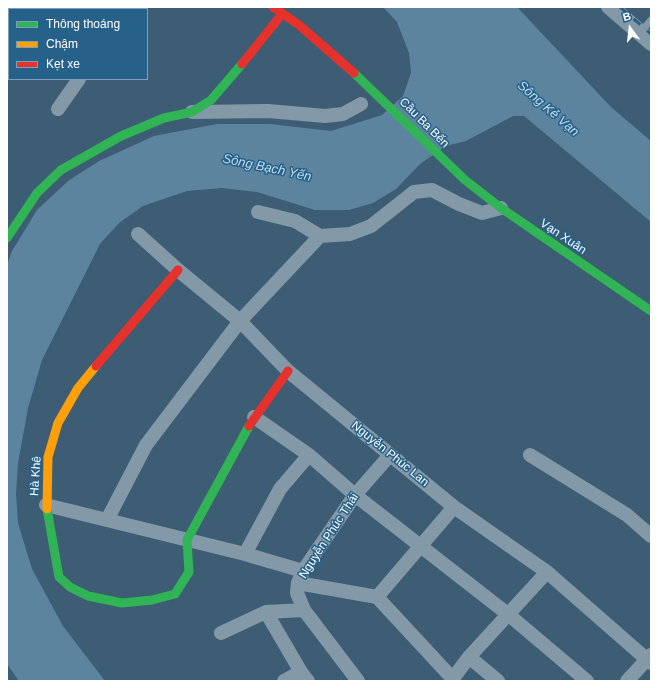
<!DOCTYPE html>
<html>
<head>
<meta charset="utf-8">
<style>
  body { margin:0 }
  #map { position:relative; width:658px; height:688px; overflow:hidden; background:#3c5d73; font-family:Helvetica,sans-serif }
  canvas { display:block }
  .frame { position:absolute; inset:0; border:8px solid #fff; pointer-events:none }
  .legend { position:absolute; left:8px; top:8px; width:140px; height:72px; box-sizing:border-box; background:#266189; border:1px solid #7da0b8; margin:0; padding:5px 7px; list-style:none; font-size:12px; color:#fff }
  .legend li { display:flex; align-items:center; gap:8px; height:20px }
  .legend b { width:20px; border:1px solid #7da0b8 }
  .north { position:absolute; left:610px; top:8px; width:40px; height:40px; -webkit-text-stroke:3px #266189; paint-order:stroke; rotate:345deg; font-size:11px; font-weight:700; line-height:16px; text-align:center; color:#fff }
  .north::after { content:''; display:block; margin:auto; width:14px; height:18px; background:#fff; clip-path:polygon(50% 0,100% 100%,50% 72%,0 100%) }
</style>
</head>
<body>
<div id="map">
<canvas width="658" height="688"></canvas>
<div class="frame"></div>
<ul class="legend">
<li><b style="height:5px;background:#30b455"></b>Thông thoáng</li>
<li><b style="height:5px;background:#ff9f0a"></b>Chậm</li>
<li><b style="height:5px;background:#e5322d"></b>Kẹt xe</li>
</ul>
<div class="north">B</div>
</div>
<script>
const c = document.querySelector('canvas').getContext('2d');
c.lineJoin = 'round';
function fill(path, color) { c.fillStyle = color; c.fill(path, 'evenodd'); }
const toPath = rows => new Path2D(rows.map(r => 'M' + r).join(''));
function trace(path, color, width, dash) { c.strokeStyle = color; c.lineWidth = width; c.lineCap = dash ? 'butt' : 'round'; c.setLineDash(dash || []); c.stroke(path); }
function label(font, color, halo, rows, align = 'center') {
  c.font = font + ' Helvetica,sans-serif'; c.lineWidth = 3; c.setLineDash([]); c.textBaseline = 'middle'; c.strokeStyle = halo; c.fillStyle = color; for (const [text, x, y, turn = 0] of rows) {
    c.save(); c.translate(x, y); c.rotate((+turn || 0) * Math.PI / 180); c.textAlign = isNaN(turn) ? turn : align; if (halo) c.strokeText(text, 0, 0); c.fillText(text, 0, 0); c.restore();
  }
}
const water = toPath([
  [383,7,517,7,611,107,651,141,651,222,524,116,513,116,466,141,446,146,420,164,396,189,373,203,349,210,315,210,257,192,222,188,187,191,143,206,119,223,100,244,42,360,28,408,18,463,16,494,18,523,32,569,63,626,105,681,19,681,7,664,7,265,12,251,37,210,68,181,99,161,154,136,217,124,270,124,331,131,382,115,403,96,411,73,409,53,397,22]
]);
const lane = toPath([
  [639,34,651,20]
]);
const street = toPath([
  [60,7,63,9],
  [608,7,651,44],
  [129,9,130,7],
  [58,109,79,79],
  [192,112,268,111,325,116,343,114,361,104],
  [258,212,295,221,320,236,350,234,371,226,414,192,432,190,459,204,482,213,501,208],
  [138,234,178,270,240,321,288,371,454,507,547,572,651,663],
  [254,417,309,455,355,495,509,615,587,681],
  [530,455,627,515,651,536],
  [46,505,245,554,303,571],
  [107,520,146,445,240,321,320,236],
  [245,554,280,489,309,455],
  [298,583,377,597,453,679],
  [377,597,454,507],
  [266,612,301,672,308,681],
  [221,633,266,612,304,610],
  [469,657,498,681],
  [284,681,301,672],
  [358,681,304,610,297,593,298,583,303,571,355,495,390,455],
  [451,681,469,657,547,572],
  [627,681,651,655]
]);
const fast = toPath([
  [354,73,465,180,501,208,651,311],
  [7,238,37,193,61,170,121,136,164,118,192,112,211,100,242,64],
  [47,509,59,577,70,587,88,596,122,603,152,600,175,594,189,572,187,540,249,426]
]);
const slow = toPath([
  [47,509,48,457,58,423,78,388,96,366]
]);
const jam = toPath([
  [273,7,299,25,354,73],
  [242,64,282,14],
  [96,366,178,270],
  [249,426,288,371]
]);
const rail = toPath([
  [620,7,651,34]
]);
const streetNames = [
  ["Cầu Ba Bến",424,123,45],
  ["Vạn Xuân",563,237,34],
  ["Nguyễn Phúc Lan",390,454,39],
  ["Hà Khê",36,476,-86],
  ["Nguyễn Phúc Thái",329,536,-57]
];
const waterNames = [
  ["Sông Kẻ Vạn",548,109,41],
  ["Sông Bạch Yến",267,168,12]
];
fill(water, '#5d849f');
trace(lane, '#8399a7', 7);
trace(street, '#8399a7', 14);
trace(fast, '#30b455', 9);
trace(slow, '#ff9f0a', 9);
trace(jam, '#e5322d', 9);
trace(rail, '#8398a6', 4.5);
trace(rail, '#266189', 3, [9]);
label('12px', '#fff', '#266189', streetNames);
label('italic 13px', '#beddf1', '#266189', waterNames);
</script>
</body>
</html>
